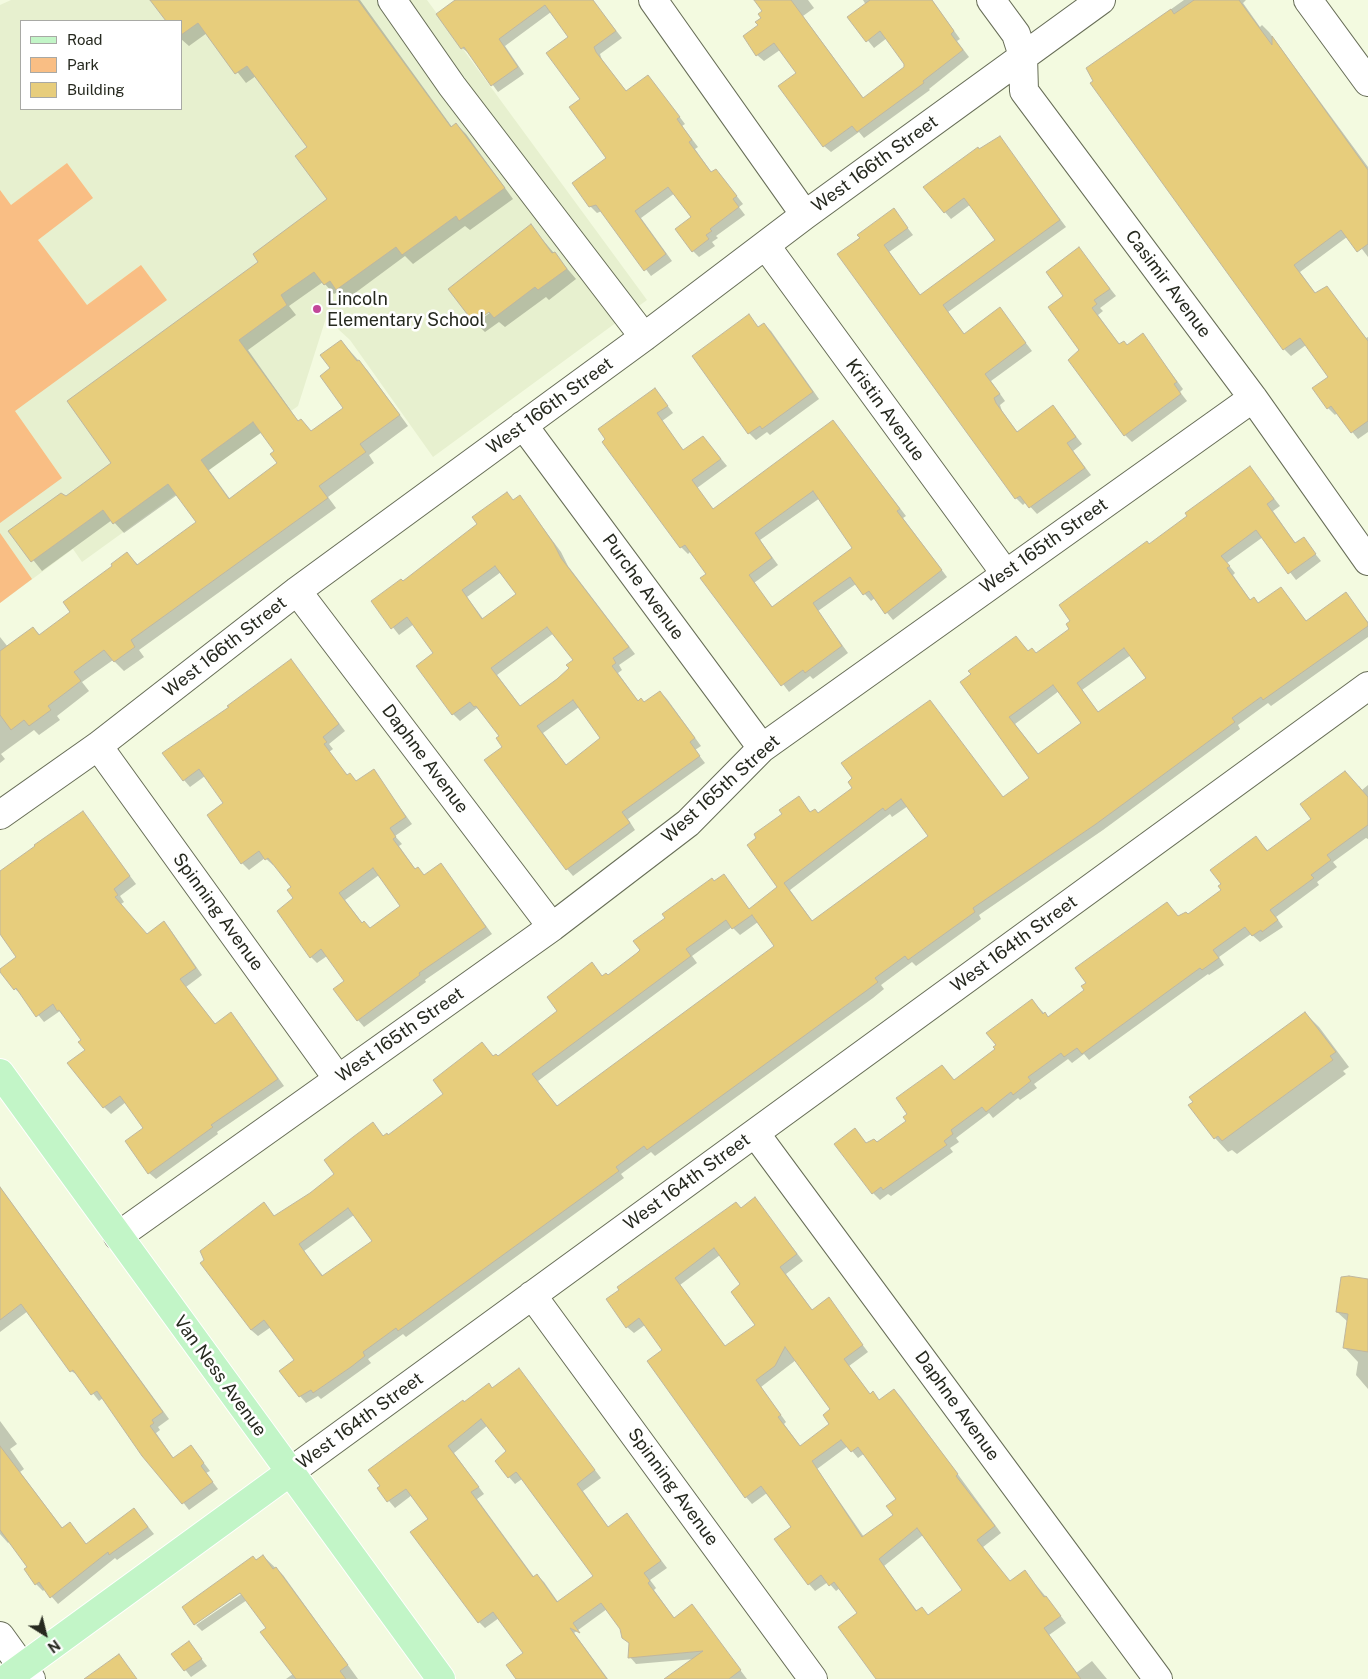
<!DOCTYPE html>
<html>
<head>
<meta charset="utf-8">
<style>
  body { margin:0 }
  #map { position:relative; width:1368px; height:1679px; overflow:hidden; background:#f3fae0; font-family:"Public Sans",sans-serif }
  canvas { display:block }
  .legend { position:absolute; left:20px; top:20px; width:162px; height:90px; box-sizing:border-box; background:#fff; border:1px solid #a8a9a5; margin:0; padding:6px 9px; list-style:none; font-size:15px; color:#26291f }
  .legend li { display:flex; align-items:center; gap:10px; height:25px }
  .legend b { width:25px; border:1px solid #a8a9a5 }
  .north { position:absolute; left:20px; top:1609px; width:50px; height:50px; -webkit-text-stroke:4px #fff; paint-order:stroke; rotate:144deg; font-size:14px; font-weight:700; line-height:20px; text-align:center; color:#26291f }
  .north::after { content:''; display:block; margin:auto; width:18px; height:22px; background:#26291f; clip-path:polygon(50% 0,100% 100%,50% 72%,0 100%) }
</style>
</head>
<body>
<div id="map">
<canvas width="1368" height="1679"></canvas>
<ul class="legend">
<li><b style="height:6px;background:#c2f5c7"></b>Road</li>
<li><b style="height:14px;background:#f9be84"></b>Park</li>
<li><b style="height:14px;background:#e7cd7c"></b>Building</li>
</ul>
<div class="north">N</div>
</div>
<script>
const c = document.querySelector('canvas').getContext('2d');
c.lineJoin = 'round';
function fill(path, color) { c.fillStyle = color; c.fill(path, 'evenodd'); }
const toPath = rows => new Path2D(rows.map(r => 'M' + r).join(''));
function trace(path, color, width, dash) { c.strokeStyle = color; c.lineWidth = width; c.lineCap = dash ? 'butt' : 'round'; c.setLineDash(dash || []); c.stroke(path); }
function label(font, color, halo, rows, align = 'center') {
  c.font = font + ' "Public Sans",sans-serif'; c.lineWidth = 5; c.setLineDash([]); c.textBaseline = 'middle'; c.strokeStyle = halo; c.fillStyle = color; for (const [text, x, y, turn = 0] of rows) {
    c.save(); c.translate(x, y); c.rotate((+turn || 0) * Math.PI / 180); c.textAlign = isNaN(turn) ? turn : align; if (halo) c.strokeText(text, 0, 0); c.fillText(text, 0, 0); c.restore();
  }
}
const built = toPath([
  [11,0,427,0,647,300,433,457,350,340,326,318,298,406,82,562,73,549,0,603,0,5],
  [21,21,181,21,181,109,21,109]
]);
const green = toPath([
  [67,163,93,198,38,240,87,305,141,265,167,300,15,411,62,478,0,523,0,190,11,205],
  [0,533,32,579,0,603]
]);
const shadow = toPath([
  [152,0,360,0,452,127,456,124,466,134,513,199,470,230,465,226,413,264,405,256,347,299,339,291,334,294,323,282,289,306,296,315,248,350,299,422,301,420,312,432,345,408,331,368,341,341,368,371,408,426,369,455,374,463,328,497,336,508,139,650,144,657,124,671,113,660,82,682,89,691,57,716,60,720,39,735,34,730,1,754,5,759,0,763,0,637,8,647,33,628,40,635,72,612,127,553,139,566,197,522,177,495,124,533,112,520,42,571,10,531,66,498,112,464,260,263,329,200,308,147,256,76,246,83,207,33,189,46,181,39,181,21,167,21],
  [262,432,276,451,279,464,230,499,209,470],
  [457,0,592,0,622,38,600,54,602,60,627,92,648,76,654,83,685,124,682,126,698,147,695,149,712,173,716,170,722,177,743,204,739,207,745,215,716,236,718,238,712,242,715,246,699,257,693,251,693,217,675,193,641,218,672,261,651,276,602,211,597,213,590,206,608,158,581,99,570,38,551,12,505,46,524,74,498,92,470,54,462,48],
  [756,0,808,0,814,8,803,16,864,99,905,68,906,64,887,38,874,48,849,17,866,5,863,0,932,0,960,39,957,41,969,57,929,89,930,90,864,138,859,132,831,152,824,146,797,73,780,50,764,61,757,55,760,26,764,11],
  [1184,0,1246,0,1243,3,1260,27,1262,25,1269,32,1368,167,1368,257,1356,241,1347,237,1300,272,1316,294,1327,288,1366,338,1368,337,1368,432,1358,439,1337,413,1335,415,1328,408,1330,377,1306,345,1291,356,1284,349,1087,69],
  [1000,138,1066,227,948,312,965,335,1000,309,1032,351,991,381,1005,401,1000,405,1002,411,1018,433,1053,407,1082,444,1073,451,1091,475,1037,514,1026,502,1023,505,1016,498,839,254,894,210,913,235,889,252,921,296,997,241,971,204,951,219,945,212,979,150],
  [531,226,576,279,549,300,546,297,505,327,499,322,485,332,476,323,495,309],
  [1079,249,1116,296,1100,308,1103,311,1098,315,1120,345,1127,346,1143,335,1183,389,1180,392,1187,401,1132,442,1125,435,1081,350,1065,296],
  [749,316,759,328,764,324,771,331,819,399,770,435,767,432,756,440,749,433],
  [655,389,673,413,662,421,684,451,709,444,727,466,697,488,714,510,833,421,906,516,903,518,947,577,893,620,875,598,871,601,856,584,818,611,848,653,813,679,810,676,789,692,702,578,707,574,691,551,688,554,681,547,640,492],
  [820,498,853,549,773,608,754,583,778,565,760,540],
  [1256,475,1280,506,1273,511,1296,544,1303,539,1321,561,1296,580,1263,537,1227,563,1235,573,1233,575,1251,601,1259,604,1281,589,1307,622,1346,594,1368,622,1368,637,1271,706,1268,703,1238,725,1240,729,1103,830,979,915,981,919,916,966,912,962,881,985,884,989,873,998,655,1156,651,1152,621,1174,624,1178,406,1337,403,1334,368,1359,371,1363,321,1399,318,1396,306,1403,300,1396,296,1361,271,1327,258,1336,251,1330,264,1204,275,1217,310,1194,336,1174,373,1124,384,1137,388,1136,445,1095,482,1044,494,1057,498,1057,559,1012,592,964,603,977,608,976,638,954,724,876,750,910,779,888,784,814,798,797,811,813,818,814,854,788,1004,798,1031,778,962,682,1016,637,1029,652,1037,654,1071,629,1150,545],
  [1131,655,1148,678,1099,713,1082,690],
  [1059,691,1083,724,1039,755,1015,724],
  [908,806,930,837,813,922,790,890,890,814,892,817],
  [758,922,776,946,558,1107,538,1081,697,963,692,956,732,927,740,935],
  [354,1215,373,1241,324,1277,304,1251],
  [520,497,561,552,568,566,635,654,619,665,622,670,618,673,639,702,645,704,660,692,667,699,701,746,695,750,705,763,628,819,635,830,573,876,567,869,504,747,501,736,477,708,460,721,453,714,417,666,435,653,414,624,399,635,372,601,403,582],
  [501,572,518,595,484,620,467,597],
  [554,633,574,660,571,668,521,707,497,675],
  [579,707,602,739,567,766,543,733],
  [291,660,345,731,329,744,333,749,329,752,348,776,357,782,373,770,412,824,395,836,402,844,399,846,416,870,418,869,425,876,441,864,492,934,425,980,426,982,364,1027,358,1020,346,981,327,956,317,963,311,957,292,888,274,864,273,865,265,858,249,870,242,863,209,816,225,803,205,776,190,787,184,780,231,708],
  [379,875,402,906,371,929,363,924,345,900],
  [1368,785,1368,839,1366,838,1333,862,1337,867,1317,882,1319,885,1276,917,1283,927,1260,942,1251,934,1219,957,1224,965,1209,975,1208,974,1089,1060,1084,1054,1072,1063,1068,1059,1034,1084,1037,1088,1020,1100,1018,1098,993,1118,989,1113,956,1138,959,1142,950,1148,953,1152,891,1196,888,1194,880,1200,873,1193,855,1130,867,1144,877,1144,908,1121,942,1066,955,1081,997,1050,1031,1000,1049,1018,1086,991,1167,903,1179,917,1188,915,1223,891,1256,838,1269,852,1359,786,1362,790],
  [83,813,136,884,120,896,124,902,121,904,147,935,164,922,170,929,202,975,186,987,216,1025,231,1014,237,1020,284,1086,217,1132,218,1134,156,1179,149,1173,145,1128,126,1102,111,1114,104,1107,83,1040,60,1011,44,1022,22,995,15,989,18,957,0,932,0,874],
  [1305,1013,1319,1027,1349,1067,1343,1071,1346,1074,1237,1154,1232,1150,1228,1152,1215,1138],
  [0,1187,169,1419,158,1427,160,1430,156,1433,174,1459,191,1446,210,1471,206,1473,218,1489,189,1510,103,1398,99,1401,79,1376,71,1371,28,1311,0,1332],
  [755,1199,803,1261,786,1274,813,1311,828,1299,868,1352,849,1366,871,1395,873,1393,880,1401,894,1390,901,1397,1001,1533,983,1547,1010,1582,1025,1572,1052,1604,1066,1623,1049,1635,1076,1673,1092,1661,1107,1679,879,1679,858,1614,840,1588,836,1591,828,1582,815,1591,809,1584,793,1527,767,1493,752,1504,746,1497,664,1350,645,1325,634,1333,627,1327,741,1209],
  [720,1255,741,1284,756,1325,726,1347,680,1285],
  [796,1360,832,1409,831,1424,801,1447,784,1424,786,1422,761,1387],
  [848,1446,858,1458,865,1453,898,1499,894,1515,864,1537,817,1469],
  [923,1535,964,1590,929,1616,921,1608,917,1611,884,1566],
  [1368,1281,1368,1389,1356,1375,1358,1362,1344,1347,1348,1322,1337,1312],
  [525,1377,601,1478,583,1491,609,1528,627,1515,667,1568,650,1580,656,1588,654,1590,675,1619,692,1606,747,1679,667,1679,695,1659,636,1664,630,1657,631,1644,607,1609,574,1633,608,1679,518,1679,525,1653,499,1618,485,1628,479,1622,430,1519,412,1495,395,1508,378,1488,464,1403,492,1389],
  [488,1425,508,1451,509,1477,515,1484,522,1479,595,1576,558,1602,544,1582,537,1575,534,1577,477,1499,484,1494,454,1453],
  [0,1421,17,1444,10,1449,24,1469,20,1472,63,1529,70,1524,87,1545,134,1509,154,1534,117,1560,115,1558,58,1604,45,1589,43,1591,36,1584,29,1567,10,1541,8,1543,0,1534],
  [263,1556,283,1575,358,1679,286,1679,293,1674,267,1628,247,1600,202,1631,196,1625,246,1591,257,1561],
  [189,1643,207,1666,191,1677,173,1654]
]);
const building = toPath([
  [150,0,358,0,451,127,456,123,505,188,459,221,456,216,402,255,396,247,336,290,330,281,324,285,314,272,281,295,287,305,239,340,298,421,301,419,311,431,343,408,320,376,330,368,320,355,341,340,357,361,359,360,400,415,360,444,366,452,319,486,328,498,131,640,135,647,114,662,104,650,74,672,81,681,48,706,51,710,29,726,24,720,11,730,0,715,0,651,33,627,39,635,70,612,63,602,112,566,111,564,127,552,137,565,196,522,168,484,113,524,103,510,31,562,8,531,61,493,66,496,111,463,67,401,258,262,253,254,327,199,295,156,307,147,247,66,235,74,198,23,181,35,181,21,166,21,150,0],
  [253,422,274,451,270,454,277,463,229,499,201,460,253,422],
  [455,0,593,0,616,31,594,47,596,52,626,91,648,75,680,117,677,119,692,140,689,142,711,172,716,169,737,196,733,199,739,207,710,229,712,231,706,235,709,239,692,252,675,229,691,217,668,187,635,211,666,254,644,271,596,205,589,207,572,183,606,158,569,107,580,99,546,53,568,37,545,5,499,39,518,67,491,86,464,47,461,49,436,14,455,0],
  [754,0,791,0,863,98,904,67,904,64,880,31,866,42,847,17,870,0,932,0,954,31,951,34,963,50,923,81,924,83,857,132,852,126,823,147,778,86,796,73,774,43,756,56,743,36,758,25,755,22,761,18,758,14,762,11,754,0],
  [1194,0,1239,0,1272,45,1272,36,1368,170,1368,244,1357,252,1341,230,1294,265,1315,293,1327,286,1368,341,1368,421,1351,433,1331,406,1327,409,1312,388,1328,377,1300,338,1283,350,1090,83,1093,81,1086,68,1171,9,1174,14,1194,0],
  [1000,136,1060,220,943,305,964,334,1000,307,1026,343,985,374,1000,394,994,398,996,403,1017,432,1053,405,1076,437,1067,443,1085,468,1029,508,1020,496,1015,499,837,254,860,238,857,235,894,208,908,228,884,245,920,295,995,240,964,198,944,213,923,187,978,147,979,149,1000,136],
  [531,224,552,253,555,252,567,269,538,290,535,287,494,318,489,312,474,323,448,289,531,224],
  [1079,247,1110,289,1094,300,1097,304,1092,308,1119,344,1124,341,1127,345,1143,333,1177,382,1174,384,1181,394,1124,436,1068,360,1079,350,1048,307,1063,296,1046,272,1079,247],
  [749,314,758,327,764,323,813,392,762,429,760,426,748,434,692,356,749,314],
  [655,388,668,406,657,413,683,450,703,436,721,459,692,480,713,509,833,420,900,509,897,511,942,570,885,614,869,591,863,595,850,577,813,603,842,646,805,673,803,670,781,686,700,578,706,574,685,545,680,548,602,442,605,439,598,429,655,388],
  [813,491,852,548,772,607,749,575,772,558,755,533,813,491],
  [1250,466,1274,499,1267,504,1295,543,1304,537,1316,554,1288,574,1256,530,1221,556,1230,566,1227,568,1250,600,1254,597,1258,603,1281,587,1306,621,1346,592,1368,623,1368,626,1263,700,1261,697,1232,718,1235,722,1096,824,973,908,975,912,908,960,905,956,875,978,878,982,866,991,647,1150,644,1146,616,1167,619,1171,398,1331,396,1328,363,1352,365,1356,351,1367,313,1393,311,1390,299,1397,279,1371,294,1360,264,1320,251,1330,200,1263,204,1260,200,1251,264,1202,274,1216,310,1193,334,1174,324,1160,353,1137,373,1122,383,1136,387,1133,388,1135,443,1094,433,1080,482,1042,493,1056,496,1054,498,1056,557,1011,547,997,592,962,602,976,606,973,608,975,637,953,640,950,633,941,665,918,662,914,712,878,714,881,724,874,749,909,777,887,747,845,756,838,754,834,782,814,779,810,799,796,810,812,815,809,818,813,852,788,848,782,852,778,841,763,930,700,1003,797,1029,778,960,682,971,674,968,671,1016,636,1028,651,1032,648,1036,653,1069,629,1066,624,1070,621,1059,605,1147,541,1149,544,1187,516,1185,513,1250,466],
  [1124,648,1146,678,1098,712,1077,683,1124,648],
  [1053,685,1081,723,1038,754,1009,717,1053,685],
  [901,799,928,836,812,921,784,883,883,808,885,811,901,799],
  [752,915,774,946,557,1106,532,1074,691,956,686,949,726,920,732,929,752,915],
  [348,1208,372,1241,322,1276,299,1244,348,1208],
  [507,492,513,500,520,495,554,544,561,558,629,647,613,658,616,663,612,666,638,701,641,698,644,702,660,691,695,738,690,742,700,756,622,812,630,823,566,870,484,760,502,747,496,738,499,736,476,706,474,707,470,702,452,715,416,666,433,653,407,617,391,629,371,601,401,579,403,581,477,524,472,517,507,492],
  [495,566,516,594,482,619,462,590,495,566],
  [547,627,573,660,566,665,569,668,557,679,520,706,491,668,547,627],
  [573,700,600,738,566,765,537,726,573,700],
  [291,659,339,724,323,737,327,742,324,744,347,775,350,773,356,781,374,769,406,817,390,828,396,837,393,839,415,869,418,867,424,875,441,863,486,927,419,973,420,975,357,1021,333,989,344,981,321,949,310,958,277,911,293,898,287,890,291,887,268,858,265,860,259,851,241,864,207,815,223,803,199,769,183,781,162,753,229,707,227,706,291,659],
  [373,868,400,906,370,928,364,921,362,923,339,893,373,868],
  [1345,771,1368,797,1368,825,1327,855,1331,860,1311,875,1314,878,1270,910,1278,920,1262,932,1261,930,1252,936,1245,927,1213,950,1219,958,1202,970,1200,968,1082,1054,1077,1048,1064,1057,1061,1053,1028,1077,1031,1081,1013,1095,1011,1092,986,1112,982,1107,951,1130,953,1134,944,1141,947,1145,883,1190,881,1187,872,1194,834,1144,855,1128,866,1143,874,1139,877,1142,906,1121,903,1117,907,1114,896,1098,907,1090,942,1065,954,1080,995,1049,993,1047,996,1045,986,1033,1032,999,1043,1014,1045,1012,1048,1017,1084,990,1081,986,1086,983,1075,968,1167,902,1178,916,1186,912,1188,914,1221,890,1218,886,1221,884,1210,870,1256,836,1267,851,1311,819,1300,804,1345,771],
  [83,811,130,876,114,889,118,895,115,897,147,934,164,921,196,968,180,979,215,1024,231,1012,278,1079,211,1125,213,1127,148,1174,125,1141,143,1128,120,1096,103,1108,67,1063,85,1050,78,1042,81,1040,59,1010,57,1011,53,1004,36,1017,16,988,14,990,0,972,0,969,16,957,0,934,0,871,35,846,34,845,83,811],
  [1305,1012,1336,1052,1330,1056,1333,1060,1222,1141,1218,1136,1214,1139,1188,1105,1193,1102,1189,1097,1305,1012],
  [0,1187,163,1412,152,1420,154,1423,150,1426,173,1458,191,1445,204,1463,201,1466,213,1482,182,1504,142,1456,97,1391,91,1395,73,1370,70,1372,21,1304,0,1320,0,1187],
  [755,1197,797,1254,780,1267,812,1310,829,1297,863,1345,844,1359,870,1394,873,1391,879,1400,894,1389,958,1474,956,1476,995,1526,977,1540,1010,1581,1025,1570,1044,1597,1046,1596,1061,1616,1044,1628,1081,1679,876,1679,838,1627,857,1613,834,1582,829,1586,821,1575,808,1585,774,1539,791,1527,761,1486,745,1498,647,1361,662,1350,639,1318,626,1328,606,1299,619,1290,617,1287,736,1202,741,1208,755,1197],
  [714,1248,740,1284,731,1292,755,1325,725,1346,675,1278,714,1248],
  [785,1347,830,1409,823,1415,829,1424,800,1446,778,1417,781,1415,756,1380,775,1366,785,1347],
  [841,1440,851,1452,858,1447,896,1499,886,1506,893,1515,862,1537,812,1461,841,1440],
  [917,1528,962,1590,928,1615,922,1607,916,1611,879,1559,917,1528],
  [1349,1276,1368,1279,1368,1352,1343,1348,1348,1314,1336,1312,1341,1277,1349,1276],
  [519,1368,595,1470,577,1484,608,1527,627,1513,661,1561,644,1573,650,1581,648,1583,674,1618,692,1604,741,1670,729,1679,664,1679,703,1651,628,1658,629,1643,622,1638,620,1629,601,1603,573,1623,580,1633,570,1628,607,1679,516,1679,506,1665,523,1653,493,1612,478,1623,410,1532,428,1519,406,1489,387,1502,377,1488,380,1486,368,1470,463,1400,464,1402,489,1383,492,1388,519,1368],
  [481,1419,506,1451,495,1461,508,1478,516,1472,517,1473,593,1576,557,1602,537,1574,533,1577,471,1492,479,1487,448,1446,481,1419],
  [0,1446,62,1528,70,1522,86,1544,134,1508,148,1527,109,1555,108,1552,50,1598,39,1582,35,1585,24,1569,27,1567,0,1530,0,1446],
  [263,1555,273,1569,276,1567,348,1665,340,1671,346,1679,296,1679,260,1632,266,1628,240,1593,194,1625,182,1607,253,1556,256,1560,263,1555],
  [189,1641,202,1659,184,1671,171,1654,189,1641],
  [119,1654,137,1679,84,1679,119,1654]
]);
const minor = toPath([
  [392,0,452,86,644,337],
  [653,0,805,215],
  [991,0,1016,34,1023,56,1024,91,1253,398,1368,561],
  [1308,0,1368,82],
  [766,246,1005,573],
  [523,425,762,748],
  [297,591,552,927],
  [98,746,338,1079],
  [0,815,98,746,297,591,644,337,805,215,1101,0],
  [755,1133,1158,1679],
  [118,1236,552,927,688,823,762,748,1253,398],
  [532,1295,813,1679],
  [290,1472,1368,686],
  [0,1636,31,1679]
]);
const major = toPath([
  [0,1073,441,1679],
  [6,1679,290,1472]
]);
const markers = [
  [317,309,5,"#c2479a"]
];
const streetNames = [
  ["West 166th Street",875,164,-36],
  ["Casimir Avenue",1168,284,53],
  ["West 166th Street",550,406,-36],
  ["Kristin Avenue",885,410,54],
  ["West 165th Street",1044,546,-35],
  ["Purche Avenue",643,587,54],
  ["West 166th Street",225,647,-38],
  ["Daphne Avenue",425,759,53],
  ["West 165th Street",721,789,-42],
  ["Spinning Avenue",218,912,54],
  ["West 164th Street",1014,944,-36],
  ["West 165th Street",400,1035,-35],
  ["West 164th Street",687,1182,-36],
  ["Van Ness Avenue",220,1376,54],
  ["Daphne Avenue",957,1406,54],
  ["West 164th Street",360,1421,-36],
  ["Spinning Avenue",673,1487,54]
];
const poiNames = [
  ["Lincoln",327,299],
  ["Elementary School",327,320]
];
fill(built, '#e7f0cf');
fill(green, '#f9be84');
fill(shadow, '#0003');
fill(building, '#e7cd7c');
trace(building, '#bfb79f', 1);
trace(minor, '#676d57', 30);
trace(major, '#fff', 30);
trace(minor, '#fff', 28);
trace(major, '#c2f5c7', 28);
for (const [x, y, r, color] of markers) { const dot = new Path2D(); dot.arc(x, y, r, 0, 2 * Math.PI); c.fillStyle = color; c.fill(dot); trace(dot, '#fff', 2); }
label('18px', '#26291f', '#fff', streetNames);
label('18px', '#26291f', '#fff', poiNames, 'left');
</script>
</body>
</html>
